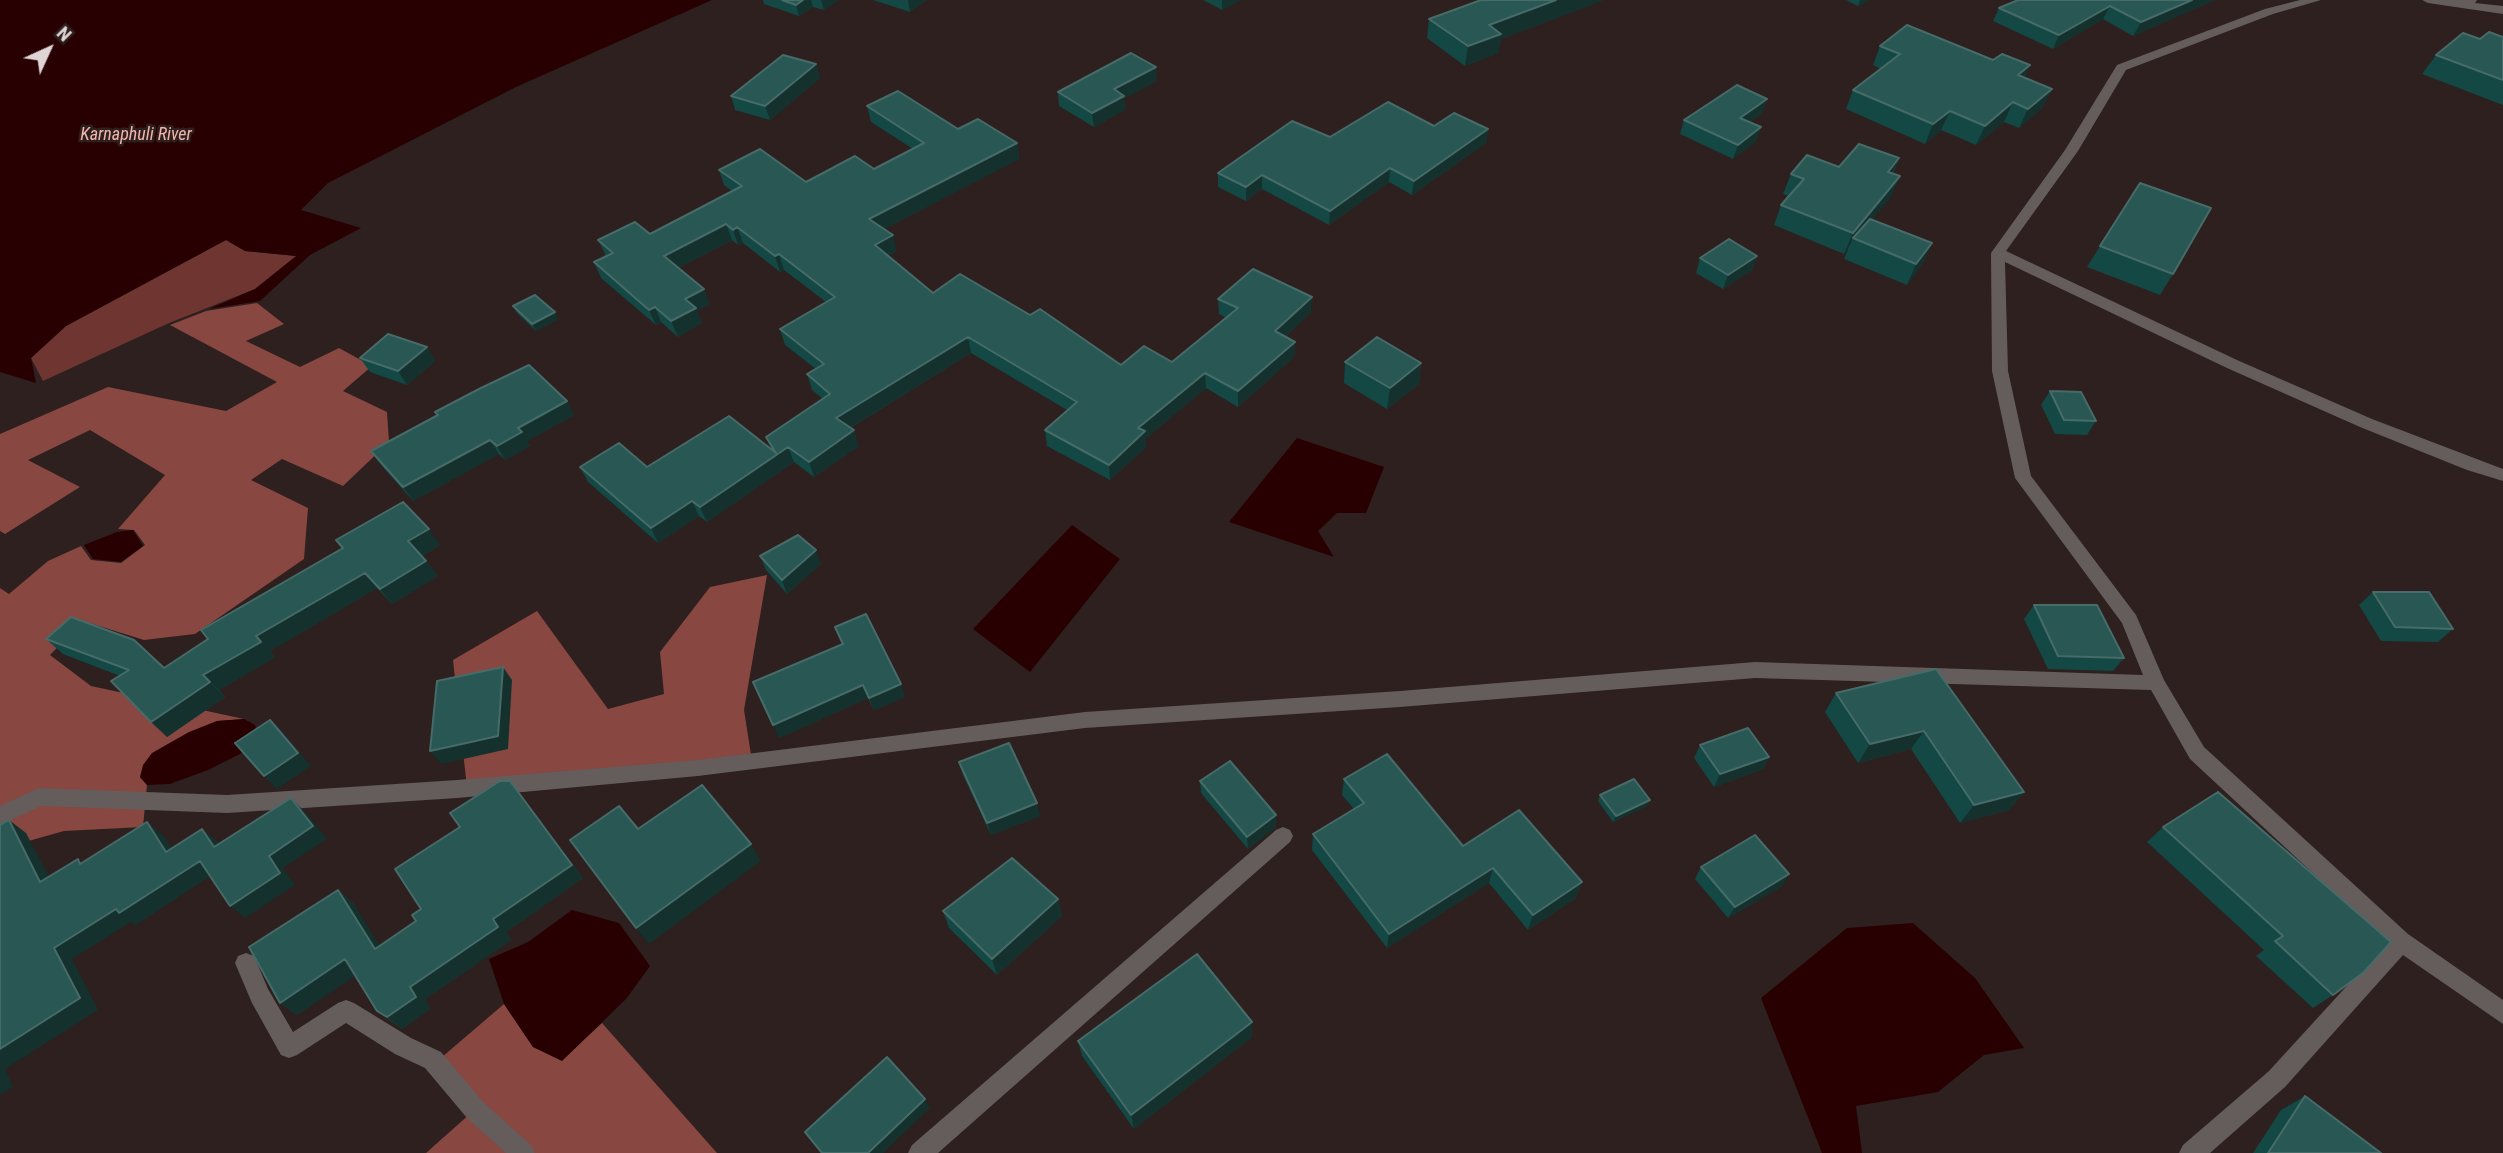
<!DOCTYPE html>
<html>
<head>
<meta charset="utf-8">
<style>
  body { margin:0 }
  #map { position:relative; width:2503px; height:1153px; overflow:hidden; background:#2d201e; font-family:"Roboto Condensed",sans-serif }
  canvas { display:block }
  .north { position:absolute; left:14px; top:14px; width:70px; height:70px; -webkit-text-stroke:5px #2d201e; paint-order:stroke; rotate:45deg; font-size:19px; font-weight:700; line-height:28px; text-align:center; color:#dfd5d4 }
  .north::after { content:''; display:block; margin:auto; width:24px; height:32px; background:#dfd5d4; clip-path:polygon(50% 0,100% 100%,50% 72%,0 100%) }
</style>
</head>
<body>
<div id="map">
<canvas width="2503" height="1153"></canvas>
<div class="north">N</div>
</div>
<script>
const c = document.querySelector('canvas').getContext('2d');
c.lineJoin = 'round';
function fill(path, color) { c.fillStyle = color; c.fill(path, 'evenodd'); }
const toPath = rows => new Path2D(rows.map(r => 'M' + r).join(''));
function trace(path, color, width, dash) { c.strokeStyle = color; c.lineWidth = width; c.lineCap = dash ? 'butt' : 'round'; c.setLineDash(dash || []); c.stroke(path); }
function label(font, color, halo, rows, align = 'center') {
  c.font = font + ' "Roboto Condensed",sans-serif'; c.lineWidth = 5; c.setLineDash([]); c.textBaseline = 'middle'; c.strokeStyle = halo; c.fillStyle = color; for (const [text, x, y, turn = 0] of rows) {
    c.save(); c.translate(x, y); c.rotate((+turn || 0) * Math.PI / 180); c.textAlign = isNaN(turn) ? turn : align; if (halo) c.strokeText(text, 0, 0); c.fillText(text, 0, 0); c.restore();
  }
}
const green = toPath([
  [226,240,245,251,297,256,255,289,169,323,43,381,31,358,66,326]
]);
const forest = toPath([
  [257,303,284,324,246,341,300,367,339,348,372,366,343,391,387,412,389,442,343,486,282,459,251,480,308,508,304,559,195,634,144,640,83,621,50,655,91,686,244,719,217,721,189,733,140,777,147,785,143,827,64,831,0,849,0,588,9,594,48,561,81,546,91,560,121,563,145,545,134,530,118,529,165,475,90,430,28,460,80,487,5,534,0,531,0,434,108,387,226,411,277,382,170,325,206,311],
  [767,575,744,710,752,761,467,788,453,660,537,611,608,709,664,694,660,652,710,587],
  [504,1004,533,1047,562,1060,602,1023,717,1153,426,1153,481,1104,442,1057]
]);
const water = toPath([
  [0,0,712,0,516,87,328,183,301,210,361,228,310,255,260,301,209,309,255,289,296,256,245,251,226,240,66,326,31,358,36,383,0,372],
  [1297,438,1384,467,1366,513,1337,513,1318,531,1334,557,1229,522],
  [1072,525,1120,559,1030,672,973,629],
  [133,530,143,546,121,562,93,559,84,545,117,532],
  [244,719,255,725,258,735,251,745,240,754,208,770,170,784,147,785,140,777,143,765,152,753,189,732,217,721],
  [572,910,619,923,650,966,626,999,562,1061,533,1047,504,1004,489,959,528,942],
  [1913,923,1975,978,2024,1048,1984,1055,1938,1092,1856,1106,1862,1153,1822,1153,1761,998,1847,928]
]);
const minor = toPath([
  [2300,0,2321,0,2273,14,2126,70,2078,151,2006,251,2237,360,2372,419,2503,469,2503,481,2467,470,2360,427,2227,368,2005,262,2008,371,2031,476,2136,615,2164,680,2204,747,2408,934,2503,1000,2503,1024,2403,955,2285,1087,2210,1153,2179,1153,2183,1145,2269,1071,2387,942,2190,759,2151,690,1755,678,1400,707,1085,728,698,776,457,798,227,813,41,806,0,825,0,806,39,788,227,795,457,780,698,760,1085,712,1400,691,1755,662,2143,675,2122,623,2015,478,1992,371,1991,253,2065,150,2117,65,2265,9,2300,0],
  [2422,0,2477,0,2475,3,2503,6,2503,14,2428,3,2422,0],
  [1283,827,1290,830,1293,836,1290,842,938,1153,908,1153,912,1145,1276,830,1283,827],
  [246,953,254,956,268,989,293,1032,338,1003,346,1000,354,1003,411,1038,441,1052,483,1102,531,1145,535,1153,506,1153,467,1118,425,1068,395,1054,346,1023,297,1055,289,1058,281,1055,252,1003,235,963,238,956,246,953]
]);
const wall = toPath([
  [763,0,838,0,824,10,813,7,799,16,764,4],
  [873,0,927,0,910,12],
  [1203,0,1241,0,1222,10],
  [1481,0,1602,0,1601,1,1501,39,1498,53,1465,66,1427,38,1429,19],
  [1846,0,1870,0,1858,6],
  [2215,0,2133,36,2103,19,2053,49,1993,21,1999,8],
  [2503,37,2503,105,2422,74,2436,55,2480,39],
  [1880,46,2030,65,2024,78,2052,89,2042,108,2019,128,2004,122,1976,145,1941,130,1925,144,1846,109,1853,90,1881,69,1873,65],
  [816,64,820,78,770,120,735,110,731,96],
  [1157,81,1124,98,1125,110,1094,127,1059,106,1058,92],
  [867,106,1017,143,1019,159,884,229,893,235,896,251,888,256,933,293,1030,315,1121,365,1172,362,1226,318,1219,314,1218,299,1311,312,1285,337,1295,342,1294,357,1238,407,1206,388,1145,439,1146,447,1110,480,1047,446,1045,430,1067,410,971,353,850,428,859,446,814,477,794,462,707,522,699,516,658,543,588,482,580,467,647,467,771,449,766,437,823,399,812,390,807,374,816,369,785,345,780,329,826,302,784,270,780,272,743,243,738,245,732,240,678,268,710,304,697,311,702,323,678,337,661,322,656,325,601,278,594,262,606,256,598,240,650,234,732,191,724,185,719,170,806,182,874,169,913,149,871,122],
  [1762,113,1750,122,1761,127,1756,141,1733,159,1680,134,1684,120],
  [1434,126,1488,129,1486,143,1412,195,1389,182,1329,225,1262,189,1246,201,1218,187,1218,173,1330,137],
  [1899,158,1893,174,1891,197,1872,219,1932,243,1922,264,1907,285,1844,259,1848,249,1844,254,1774,225,1781,205,1788,196,1783,194,1791,174],
  [2100,246,2173,274,2160,295,2087,267],
  [1757,256,1752,270,1723,289,1696,273,1700,258],
  [513,306,558,319,536,331,517,313],
  [427,347,435,361,407,385,370,372,360,358],
  [1345,362,1421,363,1419,384,1387,409,1344,383],
  [2050,391,2096,421,2087,435,2055,434,2041,405],
  [435,412,574,415,527,441,530,446,505,460,499,454,413,501,381,465,371,451,437,416],
  [336,540,440,545,422,556,438,576,392,604,377,588,270,651,275,657,219,690,225,697,167,737,120,676,63,654,46,639,164,668,208,639,343,548],
  [760,556,821,564,787,594,766,570],
  [2373,592,2453,629,2438,642,2381,641,2359,605],
  [2034,605,2124,658,2113,671,2048,669,2024,619],
  [835,627,905,697,874,710,868,698,779,738,842,644],
  [1936,669,2024,792,2009,810,1960,823,1911,749,1858,763,1825,712,1836,693],
  [1700,745,1769,757,1763,769,1714,787,1694,758],
  [959,762,1040,816,991,835,963,775],
  [1344,779,1463,846,1582,882,1576,898,1528,930,1489,883,1387,948,1312,850,1313,834,1354,809,1342,795],
  [510,781,583,878,506,932,511,940,425,999,430,1009,402,1029,377,1011,355,975,297,1015,280,1003,338,890,353,903,379,946,416,921,460,827],
  [1200,781,1276,815,1276,827,1248,849,1201,793],
  [1600,795,1647,806,1613,822,1598,801],
  [2163,827,2391,942,2333,995,2313,1008,2256,956,2264,950,2147,842],
  [1701,867,1782,886,1728,918,1695,879],
  [1058,899,1062,916,997,975,949,928,943,911],
  [1252,1037,1134,1129,1082,1056,1078,1041],
  [2305,1096,2381,1153,2253,1153,2281,1110]
]);
const shadedWall = toPath([
  [803,0,811,0,813,7,799,16,796,5],
  [821,0,838,0,824,10],
  [909,0,927,0,910,12,908,1],
  [1222,0,1241,0,1222,10],
  [1556,0,1602,0,1601,1,1501,39,1498,53,1465,66,1468,46,1489,25],
  [1860,0,1870,0,1858,6],
  [2192,0,2215,0,2133,36,2141,22],
  [2110,6,2103,19,2053,49,2059,35],
  [816,64,820,78,770,120,765,106],
  [2030,65,2021,85,2018,75],
  [1156,67,1157,81,1124,98,1125,110,1094,127,1092,113,1114,89],
  [2052,89,2042,108,2019,128,2028,109],
  [1767,99,1762,113,1736,132,1740,118],
  [2013,102,2004,122,1976,145,1985,126],
  [1950,111,1941,130,1925,144,1933,124],
  [1761,127,1756,141,1733,159,1738,145],
  [1488,129,1486,143,1412,195,1414,181],
  [1017,143,1019,159,873,235,869,219],
  [1899,158,1890,179,1888,172],
  [1390,168,1389,182,1329,225,1330,211],
  [1262,175,1262,189,1246,201,1246,187],
  [1900,176,1891,197,1856,240,1853,238,1848,249,1844,254,1853,233],
  [726,224,732,240,670,272,664,256],
  [737,227,743,243,738,245,733,230],
  [893,235,896,251,879,261,875,245],
  [1932,243,1922,264,1907,285,1916,264],
  [779,254,784,270,780,272,775,256],
  [1757,256,1752,270,1723,289,1728,275],
  [704,289,710,304,697,311,702,323,678,337,671,321,685,299],
  [1312,297,1311,312,1274,347,1275,331],
  [655,307,661,322,656,325,649,310],
  [555,312,558,319,536,331,532,324],
  [968,337,971,353,841,433,836,418],
  [1295,342,1294,357,1238,407,1238,391],
  [427,347,435,361,407,385,398,371],
  [1421,363,1419,384,1387,409,1390,388],
  [1205,373,1206,388,1145,439,1146,447,1110,480,1109,465,1138,428],
  [567,401,574,415,527,441,530,446,505,460,497,446,518,428],
  [854,430,859,446,814,477,809,462],
  [490,440,499,454,413,501,403,487],
  [788,447,794,462,707,522,700,507],
  [692,501,699,516,658,543,651,528],
  [429,529,440,545,420,557,408,541],
  [816,550,821,564,787,594,782,580],
  [426,561,438,576,392,604,380,589],
  [365,573,377,588,270,651,275,657,219,690,203,675,256,636],
  [503,667,512,680,508,749,441,764,430,751],
  [210,682,225,697,167,737,151,722],
  [901,684,905,697,874,710,869,698],
  [863,685,868,698,779,738,773,725],
  [270,720,283,733,311,766,277,789,264,776],
  [1924,731,1911,749,1858,763,1870,744],
  [1769,757,1763,769,1714,787,1720,774],
  [510,781,583,878,506,932,511,940,425,999,430,1009,402,1029,387,1017,410,987,493,919],
  [2024,792,2009,810,1960,823,1974,805],
  [291,798,304,811,327,839,283,868,295,885,245,918,230,906,269,856],
  [1650,800,1647,806,1613,822,1616,816],
  [1037,803,1040,816,991,835,987,823],
  [1276,815,1276,827,1248,849,1247,837],
  [9,820,26,833,58,894,40,882],
  [147,822,163,835,182,864,166,852],
  [202,829,217,841,229,859,214,847],
  [751,844,761,861,649,944,636,928],
  [200,861,215,873,136,925,131,922,72,959,98,1010,5,1069,13,1087,0,1095,0,1049,54,948,116,909],
  [1493,868,1489,883,1387,948,1389,934],
  [1789,874,1782,886,1728,918,1735,907],
  [1582,882,1576,898,1528,930,1533,915],
  [338,890,353,903,389,961,375,949],
  [1058,899,1062,916,997,975,992,959],
  [345,959,361,972,297,1015,280,1003],
  [1252,1022,1252,1037,1134,1129,1131,1115],
  [925,1099,930,1108,883,1153,868,1153]
]);
const building = toPath([
  [782,0,803,0,796,5,782,0],
  [1481,0,1556,0,1489,25,1501,34,1468,46,1429,19,1481,0],
  [2018,0,2192,0,2141,22,2110,6,2059,35,1999,8,2018,0],
  [1907,25,1993,60,2002,54,2030,65,2018,75,2052,89,2028,109,2013,102,1985,126,1950,111,1933,124,1853,90,1900,54,1880,46,1907,25],
  [2489,32,2503,37,2503,80,2436,55,2463,33,2480,39,2489,32],
  [1131,53,1156,67,1114,89,1124,96,1092,113,1058,92,1131,53],
  [783,55,816,64,765,106,731,96,783,55],
  [1737,85,1767,99,1740,118,1761,127,1738,145,1684,120,1737,85],
  [898,91,958,129,978,119,1017,143,869,219,893,235,875,245,933,293,960,274,1030,315,1040,309,1121,365,1144,346,1172,362,1238,308,1218,299,1253,269,1312,297,1275,331,1295,342,1238,391,1205,373,1138,428,1145,431,1109,465,1045,430,1077,402,968,337,836,418,854,430,809,462,788,447,700,507,692,501,651,528,580,467,619,443,647,467,729,416,776,453,766,437,830,394,807,374,824,364,780,329,835,297,779,254,775,256,737,227,733,230,726,224,664,256,704,289,685,299,696,308,671,321,655,307,649,310,594,262,613,253,598,240,635,222,650,234,742,186,719,170,760,149,806,182,855,156,874,169,924,143,867,106,898,91],
  [1388,102,1434,126,1454,113,1488,129,1414,181,1390,168,1330,211,1262,175,1246,187,1218,173,1292,121,1330,137,1388,102],
  [1859,144,1899,158,1888,172,1900,176,1853,233,1781,205,1804,179,1791,174,1807,155,1839,167,1859,144],
  [2140,183,2211,208,2173,274,2100,246,2140,183],
  [1870,219,1932,243,1916,264,1853,238,1870,219],
  [1729,239,1757,256,1728,275,1700,258,1729,239],
  [535,295,555,312,532,324,513,306,535,295],
  [388,334,427,347,398,371,360,358,388,334],
  [1377,337,1421,363,1390,388,1345,362,1377,337],
  [529,365,567,401,518,428,522,432,497,446,490,440,403,487,371,451,438,415,435,412,479,389,529,365],
  [2050,391,2081,392,2096,421,2064,420,2050,391],
  [403,502,429,529,408,541,426,561,380,589,365,573,256,636,261,642,203,675,210,682,151,722,111,681,129,670,46,639,71,617,134,640,164,668,208,639,201,630,343,548,336,540,403,502],
  [798,535,816,550,782,580,760,556,798,535],
  [2373,592,2429,592,2453,629,2395,627,2373,592],
  [2034,605,2097,605,2124,658,2058,656,2034,605],
  [866,614,901,684,869,698,863,685,773,725,753,682,843,644,835,627,866,614],
  [503,667,498,736,430,751,437,681,503,667],
  [1936,669,2024,792,1974,805,1924,731,1870,744,1836,693,1936,669],
  [270,720,298,753,264,776,235,743,270,720],
  [1748,728,1769,757,1720,774,1700,745,1748,728],
  [1009,743,1037,803,987,823,959,762,1009,743],
  [1387,754,1463,846,1519,810,1582,882,1533,915,1493,868,1389,934,1313,834,1364,803,1344,779,1387,754],
  [1230,761,1276,815,1247,837,1200,781,1230,761],
  [1634,779,1650,800,1616,816,1600,795,1634,779],
  [500,781,510,781,572,865,493,919,498,927,410,987,416,997,387,1017,377,1011,345,959,280,1003,249,947,338,890,375,949,416,921,412,915,421,909,395,869,460,827,450,813,500,781],
  [702,785,751,844,636,928,570,840,619,806,638,829,702,785],
  [2218,792,2391,942,2364,972,2333,995,2275,941,2283,936,2163,827,2218,792],
  [291,798,313,826,269,856,280,873,230,906,200,861,119,913,116,909,54,948,80,998,0,1049,0,825,9,820,40,882,78,859,80,864,147,822,166,852,202,829,214,847,291,798],
  [1755,835,1789,874,1735,907,1701,867,1755,835],
  [1012,858,1058,899,992,959,943,911,1012,858],
  [1197,954,1252,1022,1131,1115,1078,1041,1197,954],
  [887,1057,925,1099,868,1153,822,1153,805,1132,887,1057],
  [2305,1096,2381,1153,2268,1153,2305,1096]
]);
const farWaternames = [
  ["Karnaphuli River",136,135]
];
fill(green, '#6f3631');
fill(forest, '#884740');
fill(water, '#290001');
fill(minor, '#645d5c');
fill(wall, '#134844');
fill(shadedWall, '#14312e');
fill(building, '#295753');
trace(building, '#466b68', 2);
label('italic 18px', '#f2b5ad', '#2d201e', farWaternames);
</script>
</body>
</html>
